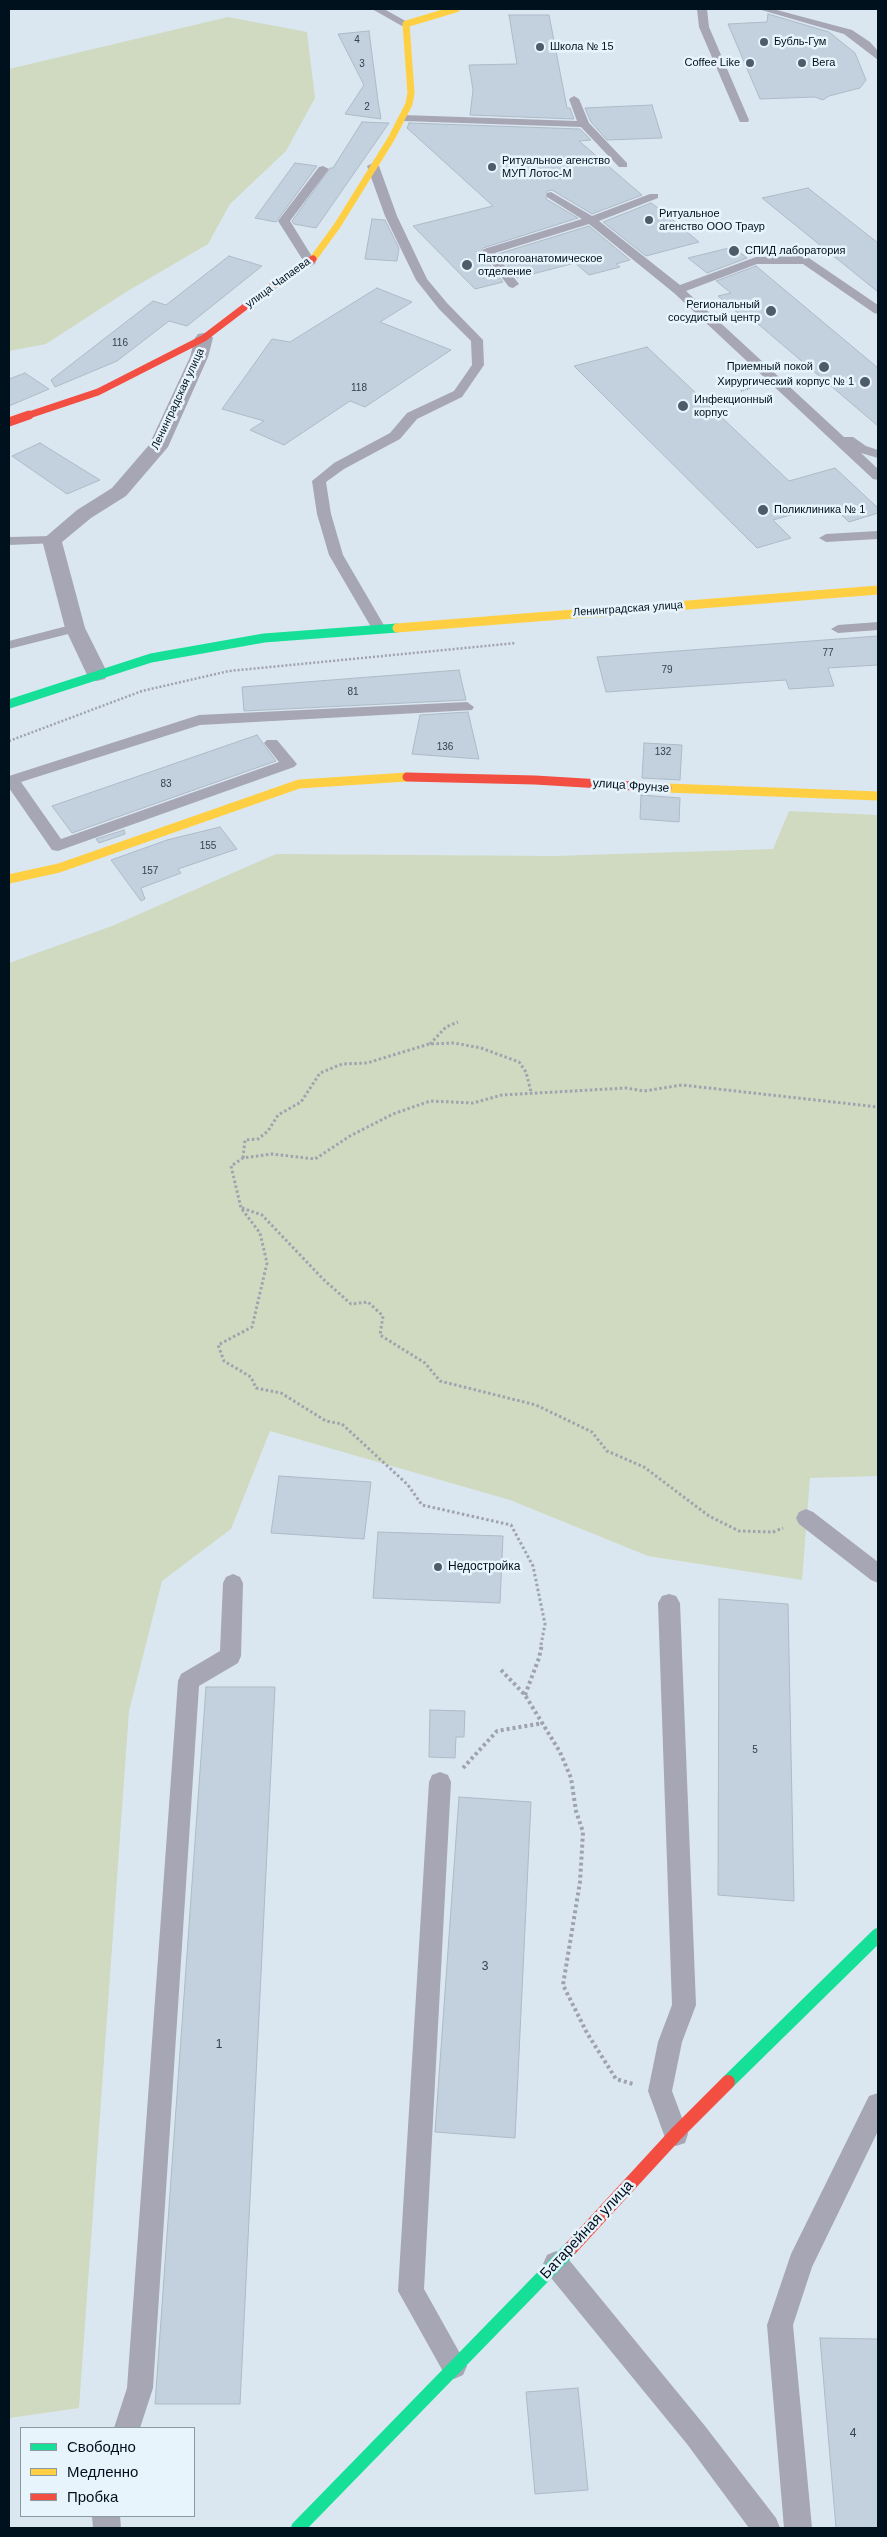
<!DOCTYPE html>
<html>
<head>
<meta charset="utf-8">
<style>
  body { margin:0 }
  #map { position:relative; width:887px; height:2537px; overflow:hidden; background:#dae7f0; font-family:Arial,sans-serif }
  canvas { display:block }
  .frame { position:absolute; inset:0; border:10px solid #00111e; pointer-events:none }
  .legend { position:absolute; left:20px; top:2427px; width:175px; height:90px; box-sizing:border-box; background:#e8f4fc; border:1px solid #8b99a3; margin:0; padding:6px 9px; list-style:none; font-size:15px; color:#00111e }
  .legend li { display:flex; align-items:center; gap:10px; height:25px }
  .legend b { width:25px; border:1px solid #8b99a3 }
</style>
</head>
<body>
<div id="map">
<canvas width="887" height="2537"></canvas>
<div class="frame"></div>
<ul class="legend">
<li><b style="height:6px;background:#16e098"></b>Свободно</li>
<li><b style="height:6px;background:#ffcf43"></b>Медленно</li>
<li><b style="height:6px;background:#f24e42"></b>Пробка</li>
</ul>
</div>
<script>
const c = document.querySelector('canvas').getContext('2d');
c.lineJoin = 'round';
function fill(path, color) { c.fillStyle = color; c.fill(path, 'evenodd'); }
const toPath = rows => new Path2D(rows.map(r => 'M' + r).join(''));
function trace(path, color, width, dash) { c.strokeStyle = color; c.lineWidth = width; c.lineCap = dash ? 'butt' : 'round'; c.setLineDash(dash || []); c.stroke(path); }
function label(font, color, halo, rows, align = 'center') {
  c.font = font + ' Arial,sans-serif'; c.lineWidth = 5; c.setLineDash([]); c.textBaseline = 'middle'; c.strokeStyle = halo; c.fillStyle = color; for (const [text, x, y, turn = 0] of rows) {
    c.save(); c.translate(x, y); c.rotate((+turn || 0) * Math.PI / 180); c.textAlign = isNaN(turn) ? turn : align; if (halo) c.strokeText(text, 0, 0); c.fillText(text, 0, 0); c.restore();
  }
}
const green = toPath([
  [228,17,307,32,315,98,286,151,230,204,208,244,126,292,46,344,9,351,9,69],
  [789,811,878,815,878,1476,810,1478,802,1580,648,1556,510,1500,270,1431,231,1529,162,1581,129,1711,79,2408,9,2418,9,963,112,926,276,854,555,856,773,849]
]);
const building = toPath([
  [768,14,829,32,855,53,866,80,860,88,829,96,823,100,815,97,760,99,728,24,767,22,768,14],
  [509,15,549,15,567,108,570,108,574,119,470,115,473,90,469,65,517,64,509,15],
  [369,31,378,101,381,119,345,114,364,85,338,34,369,31],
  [652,105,662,138,607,140,591,122,585,108,652,105],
  [362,122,389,123,316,228,294,224,292,221,330,168,333,168,362,122],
  [409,123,580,129,591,140,579,141,642,195,592,214,552,190,547,191,546,199,578,218,483,248,480,252,503,282,475,289,413,226,493,206,407,128,409,123],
  [295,163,317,166,276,222,255,218,295,163],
  [808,188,878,243,878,292,762,198,808,188],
  [651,203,661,210,699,242,646,256,603,222,651,203],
  [372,219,385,220,399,248,397,261,365,259,372,219],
  [589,226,630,260,616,264,620,267,589,275,575,263,517,278,498,254,589,226],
  [733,247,747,258,707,273,688,258,733,247],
  [229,256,262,266,187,326,169,321,117,361,55,387,51,380,153,301,166,305,229,256],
  [756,266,878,368,878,426,751,318,746,320,718,296,731,293,716,281,756,266],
  [377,288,412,302,380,322,451,350,365,407,350,401,284,445,250,430,264,421,222,409,272,339,290,342,377,288],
  [647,347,789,481,835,468,878,508,878,513,849,522,830,504,773,520,791,538,757,548,574,366,647,347],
  [25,373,49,389,9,406,9,379,25,373],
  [40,443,100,480,67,494,12,456,40,443],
  [878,636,878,665,828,668,834,686,789,689,786,680,606,692,597,657,878,636],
  [459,670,466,700,244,711,242,687,459,670],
  [468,712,479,759,412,754,420,715,468,712],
  [257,735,276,761,72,833,52,806,257,735],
  [644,743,682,745,680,780,642,778,644,743],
  [641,795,680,798,679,822,640,819,641,795],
  [220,827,237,849,178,869,181,873,141,888,145,899,141,901,111,860,167,840,220,827],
  [124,830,125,834,99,843,96,839,124,830],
  [279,1476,371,1482,364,1539,271,1533,279,1476],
  [378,1532,503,1536,500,1603,373,1598,378,1532],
  [719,1599,788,1604,794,1901,718,1895,719,1599],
  [206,1687,275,1687,240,2404,155,2404,206,1687],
  [430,1710,465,1711,464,1737,456,1737,455,1758,429,1757,430,1710],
  [459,1797,531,1802,515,2138,435,2132,459,1797],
  [820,2338,878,2339,878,2528,836,2528,820,2338],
  [578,2388,588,2490,535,2494,526,2392,578,2388]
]);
const pathFar3 = toPath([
  [741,391,750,388]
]);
const pathFar2 = toPath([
  [9,741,142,691,229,671,516,643]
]);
const pathFar1 = toPath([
  [430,1044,446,1027,458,1022],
  [243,1158,245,1140,258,1139,268,1131,278,1115,301,1102,320,1073,342,1064,367,1063,429,1044,454,1043,481,1048,519,1062,526,1072,531,1092],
  [242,1208,262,1215,323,1279,351,1304,368,1302,383,1316,380,1335,425,1363,440,1381,536,1405,592,1432,607,1451,644,1467,709,1516,739,1531,773,1532,783,1528],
  [541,1645,545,1624,533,1566,511,1525,422,1505,408,1485,342,1424,326,1421,281,1393,256,1388,251,1377,224,1361,218,1345,252,1327,267,1263,260,1233,241,1208,231,1166,243,1158,272,1154,315,1159,350,1136,393,1114,430,1101,473,1103,502,1095,626,1088,644,1091,682,1085,878,1107]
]);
const path = toPath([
  [501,1670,525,1695,560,1752,571,1778,576,1811,583,1832,580,1882,563,1985,587,2033,616,2079,633,2084],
  [525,1695,539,1658,542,1644],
  [463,1768,497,1731,543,1723]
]);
const lane = toPath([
  [372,9,384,9,411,24,402,26,372,9],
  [697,9,707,9,709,27,749,120,748,122,740,122,739,120,699,27,697,9],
  [758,9,773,9,852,30,870,42,878,51,878,60,844,34,758,9],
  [574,96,579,99,589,123,627,163,627,167,619,167,581,127,403,121,398,118,403,115,577,121,569,99,574,96],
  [373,163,379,166,397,216,427,279,447,303,483,340,484,365,462,397,417,419,400,439,344,469,326,482,331,514,343,555,385,627,378,631,371,627,329,555,317,514,312,481,334,463,390,433,407,413,454,391,472,365,471,341,439,309,416,280,385,216,367,166,373,163],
  [323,166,329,169,290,221,316,263,310,267,306,265,278,221,319,167,323,166],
  [551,192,592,216,650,194,658,194,658,198,599,221,680,285,756,257,806,256,878,305,878,314,874,313,803,264,757,264,686,291,844,437,853,437,866,446,878,450,878,458,861,453,878,469,878,480,873,479,674,293,589,224,495,253,519,284,513,288,509,287,482,251,484,249,582,219,547,197,547,193,551,192],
  [878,531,878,539,826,542,819,538,826,534,878,531],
  [52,536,57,537,59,540,57,543,9,545,9,537,52,536],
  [878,622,878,630,838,633,831,629,838,625,878,622],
  [75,624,80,625,82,628,80,631,9,649,9,641,75,624],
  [467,702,474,707,472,710,200,725,21,782,61,839,279,762,264,743,267,740,277,740,297,764,294,767,58,851,52,850,9,788,9,776,199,715,467,702],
  [806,1509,813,1512,878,1562,878,1583,871,1580,799,1524,796,1518,799,1512,806,1509],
  [233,1574,240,1577,243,1583,241,1656,238,1663,199,1686,153,2388,140,2428,114,2428,127,2388,178,1681,181,1674,220,1651,223,1583,226,1577,233,1574],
  [669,1594,676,1596,680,1603,696,2005,682,2042,672,2091,688,2134,685,2143,676,2146,667,2143,648,2091,658,2042,672,2005,658,1603,662,1596,669,1594],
  [440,1772,448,1775,451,1782,424,2289,467,2366,463,2375,454,2379,445,2375,398,2291,429,1782,432,1775,440,1772],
  [878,2093,878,2131,812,2267,793,2325,812,2528,784,2528,767,2325,791,2254,869,2096,878,2093],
  [556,2251,565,2255,705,2426,776,2518,780,2528,749,2528,687,2444,547,2273,543,2264,547,2255,556,2251],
  [92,2516,120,2516,121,2528,93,2528,92,2516]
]);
const street = toPath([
  [204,333,210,334,213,338,208,357,168,447,126,496,91,518,62,542,85,628,108,674,105,679,97,681,89,679,65,628,42,540,77,510,112,488,149,445,190,357,195,338,198,334,204,333]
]);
const fastFar1 = toPath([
  [9,704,151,658,264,638,397,628]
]);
const fast = toPath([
  [728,2082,878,1935],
  [298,2528,571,2248]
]);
const slowFar1 = toPath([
  [313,259,337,226,391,139,409,104,411,93,406,24,456,9]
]);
const slow = toPath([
  [397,628,878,590],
  [667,788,878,796],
  [9,879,59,868,299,784,407,777]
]);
const jamFar2 = toPath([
  [26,416,98,392,204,338,271,287,313,259]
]);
const jamFar1 = toPath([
  [9,422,29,415],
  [407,777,535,780,667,788]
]);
const jam = toPath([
  [571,2248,676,2134,728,2082]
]);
const markers = [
  [764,42,5,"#4c5c68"],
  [540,47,5,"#4c5c68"],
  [750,63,5,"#4c5c68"],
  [802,63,5,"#4c5c68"],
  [492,167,5,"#4c5c68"],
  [649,220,5,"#4c5c68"],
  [734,251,6,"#4c5c68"],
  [467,265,6,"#4c5c68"],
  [771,311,6,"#4c5c68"],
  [824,367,6,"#4c5c68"],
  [865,382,6,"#4c5c68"],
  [683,406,6,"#4c5c68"],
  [763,510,6,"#4c5c68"],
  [438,1567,5,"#4c5c68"]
];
const numberNames = [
  ["4",357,40],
  ["3",362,64],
  ["2",367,107],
  ["116",120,343],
  ["118",359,388],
  ["77",828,653],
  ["79",667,670],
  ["81",353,692],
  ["136",445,747],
  ["132",663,752],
  ["83",166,784],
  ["155",208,846],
  ["157",150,871],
  ["5",755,1750]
];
const farPoinames = [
  ["Бубль-Гум",774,42],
  ["Школа № 15",550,47],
  ["Coffee Like",740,63,"right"],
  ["Вега",812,63],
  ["Ритуальное агенство",502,161],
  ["МУП Лотос-М",502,174],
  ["Ритуальное",659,214],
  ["агенство ООО Траур",659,227],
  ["СПИД лаборатория",745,251],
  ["Патологоанатомическое",478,259],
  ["отделение",478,272],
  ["Региональный",760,305,"right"],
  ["сосудистый центр",760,318,"right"],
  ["Приемный покой",813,367,"right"],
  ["Хирургический корпус № 1",854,382,"right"],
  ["Инфекционный",694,400],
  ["корпус",694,413],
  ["Поликлиника № 1",774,510]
];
const farStreetnames = [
  ["улица Чапаева",278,283,-36],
  ["Ленинградская улица",178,399,-65],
  ["Ленинградская улица",628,609,-4]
];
const streetNames = [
  ["улица Фрунзе",631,786,4]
];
const poiNames = [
  ["Недостройка",448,1567]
];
const nearNumbernames = [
  ["3",485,1967],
  ["1",219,2045],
  ["4",853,2434]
];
const nearStreetnames = [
  ["Батарейная улица",587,2230,-47]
];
fill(green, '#d0dac1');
fill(building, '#c3d0de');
trace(building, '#adbac7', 1);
trace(pathFar3, '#a0a3af', 2, [1, 1]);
trace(pathFar2, '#a0a3af', 2.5, [2, 2]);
trace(pathFar1, '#a0a3af', 3, [2.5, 2.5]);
trace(path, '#a0a3af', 4, [3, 3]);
fill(lane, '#a7a6b5');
fill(street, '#a7a6b5');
trace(fastFar1, '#16e098', 9);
trace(fast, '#16e098', 14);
trace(slowFar1, '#ffcf43', 7);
trace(slow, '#ffcf43', 9);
trace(jamFar2, '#f24e42', 7);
trace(jamFar1, '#f24e42', 9);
trace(jam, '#f24e42', 14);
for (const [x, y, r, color] of markers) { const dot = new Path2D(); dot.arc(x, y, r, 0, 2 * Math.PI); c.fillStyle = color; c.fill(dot); trace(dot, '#e8f4fc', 2); }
label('10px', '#31414e', null, numberNames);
label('11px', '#00111e', '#e8f4fc', farPoinames, 'left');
label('11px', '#00111e', '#e8f4fc', farStreetnames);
label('12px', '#00111e', '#e8f4fc', streetNames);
label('12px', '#00111e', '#e8f4fc', poiNames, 'left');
label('12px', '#31414e', null, nearNumbernames);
label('15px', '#00111e', '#e8f4fc', nearStreetnames);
</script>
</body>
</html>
